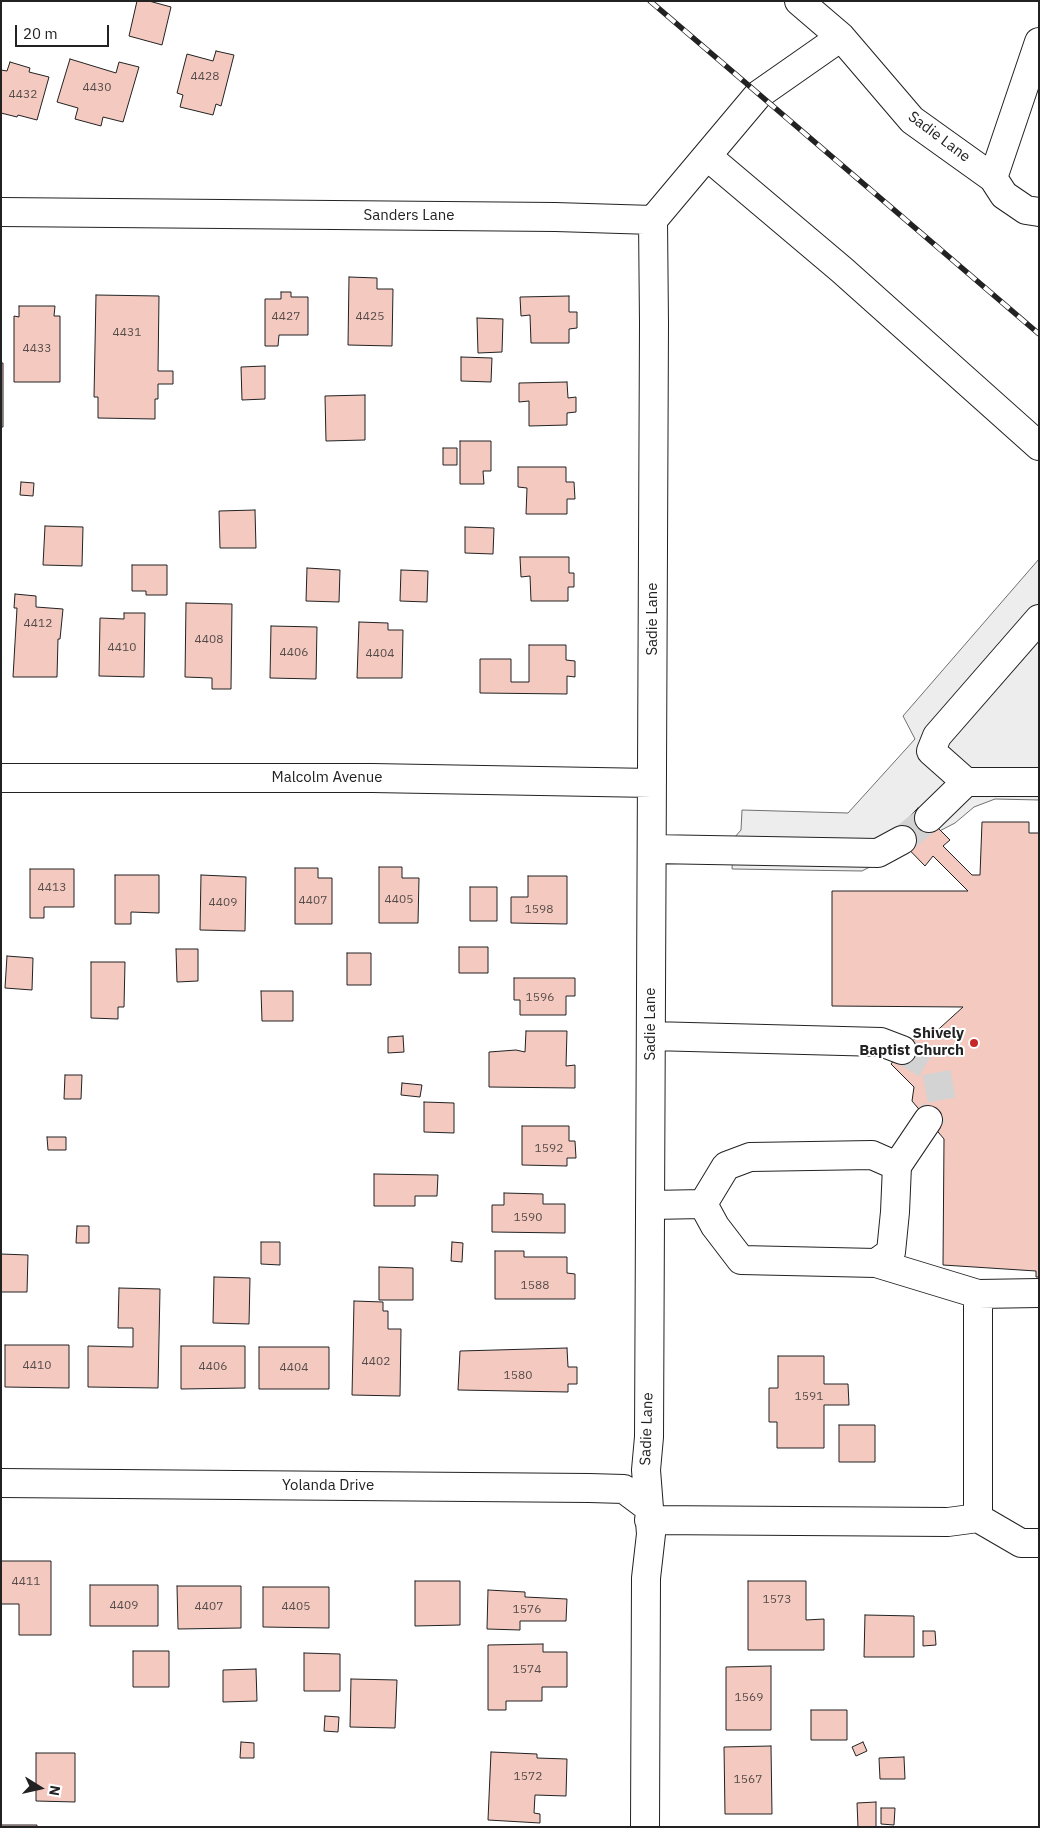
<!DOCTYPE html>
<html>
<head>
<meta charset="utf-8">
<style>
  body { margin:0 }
  #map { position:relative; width:1040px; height:1828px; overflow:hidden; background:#fff; font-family:"IBM Plex Sans",sans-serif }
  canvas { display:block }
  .frame { position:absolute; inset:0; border:2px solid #222; pointer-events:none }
  .north { position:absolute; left:15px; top:1763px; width:50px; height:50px; -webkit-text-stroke:4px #fff; paint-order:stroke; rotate:100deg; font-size:14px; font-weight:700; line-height:20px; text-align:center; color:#222 }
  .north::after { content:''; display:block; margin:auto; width:18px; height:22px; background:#222; clip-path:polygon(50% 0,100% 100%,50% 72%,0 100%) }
  .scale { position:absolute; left:15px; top:25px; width:94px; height:22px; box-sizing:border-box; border:2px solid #222; border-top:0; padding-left:6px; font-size:15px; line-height:18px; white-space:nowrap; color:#222; -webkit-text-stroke:4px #fff; paint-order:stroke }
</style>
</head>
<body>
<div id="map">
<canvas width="1040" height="1828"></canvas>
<div class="frame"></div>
<div class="north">N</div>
<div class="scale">20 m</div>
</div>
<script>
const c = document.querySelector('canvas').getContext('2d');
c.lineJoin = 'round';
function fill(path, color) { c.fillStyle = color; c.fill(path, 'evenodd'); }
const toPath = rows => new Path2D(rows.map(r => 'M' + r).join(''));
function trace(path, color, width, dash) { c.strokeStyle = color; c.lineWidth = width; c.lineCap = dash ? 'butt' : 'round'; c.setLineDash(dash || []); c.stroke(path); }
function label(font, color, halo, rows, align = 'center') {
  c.font = font + ' "IBM Plex Sans",sans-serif'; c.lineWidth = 4; c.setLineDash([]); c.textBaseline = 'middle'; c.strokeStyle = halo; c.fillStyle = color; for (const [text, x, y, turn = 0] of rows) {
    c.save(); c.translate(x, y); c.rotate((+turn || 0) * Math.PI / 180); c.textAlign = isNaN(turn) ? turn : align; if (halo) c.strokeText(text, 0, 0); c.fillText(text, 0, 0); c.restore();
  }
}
const parking = toPath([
  [1039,559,1039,800,995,799,974,807,955,823,862,871,732,869,734,838,741,830,742,810,848,813,915,739,903,716,1039,559]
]);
const building = toPath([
  [137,1,149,1,171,7,162,45,129,36,137,1],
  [216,51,234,55,221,106,216,104,213,115,180,107,183,95,177,93,187,54,213,61,216,51],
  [70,59,116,73,119,62,139,67,123,122,103,117,101,126,75,119,78,108,57,102,70,59],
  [10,62,30,68,29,72,49,77,37,120,18,115,17,117,1,113,1,70,7,71,10,62],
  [349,277,377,278,377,289,393,289,392,346,348,345,349,277],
  [281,292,291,292,291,297,308,297,308,335,279,335,278,346,265,346,265,299,281,299,281,292],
  [96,295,159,296,158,371,173,371,173,384,158,384,158,399,155,399,155,419,98,418,98,397,94,397,96,295],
  [569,296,569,312,577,312,577,328,569,329,569,343,531,343,530,315,521,316,520,297,569,296],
  [19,306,55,306,54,316,60,316,60,382,14,382,14,316,19,317,19,306],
  [477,318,503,319,502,352,478,353,477,318],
  [461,357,492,358,491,382,461,381,461,357],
  [1,363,3,363,3,427,1,427,1,363],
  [265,366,265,399,242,400,241,367,265,366],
  [567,382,568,398,576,397,576,412,567,413,567,425,529,426,529,401,519,402,519,383,567,382],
  [365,395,365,440,326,441,325,396,365,395],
  [460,441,491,441,491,471,483,471,484,484,460,484,460,441],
  [443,448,457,448,457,465,443,465,443,448],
  [518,467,566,467,566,482,574,482,575,499,567,499,567,514,526,514,527,488,518,487,518,467],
  [21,482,34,483,33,496,20,495,21,482],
  [255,510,256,548,220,548,219,511,255,510],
  [45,526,83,527,82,566,43,565,45,526],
  [465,527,494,528,493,554,465,553,465,527],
  [520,557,569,557,569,573,574,573,574,587,568,587,568,601,531,601,530,576,521,577,520,557],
  [132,565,167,565,167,595,146,595,146,591,132,591,132,565],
  [307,568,340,570,339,602,306,601,307,568],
  [401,570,428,571,427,602,400,601,401,570],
  [15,594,36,596,36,607,63,609,60,639,58,639,57,677,13,677,17,608,14,608,15,594],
  [186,603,232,604,231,689,212,689,212,678,185,677,186,603],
  [124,613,145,613,144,677,99,676,100,618,124,619,124,613],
  [359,622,388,623,388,630,403,630,402,678,357,678,359,622],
  [271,626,317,627,316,679,270,678,271,626],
  [529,645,566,645,566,660,575,661,575,677,567,676,567,694,480,693,480,659,511,659,511,682,529,682,529,645],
  [918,808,950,840,943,846,972,875,980,875,982,822,1029,822,1029,833,1039,833,1039,1277,1036,1277,1036,1271,943,1265,944,1139,912,1101,914,1087,891,1064,902,1050,924,1031,930,1037,963,1007,832,1006,832,891,968,891,933,856,925,866,893,833,918,808],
  [379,867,402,867,402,878,419,878,418,923,379,923,379,867],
  [295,868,318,868,318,878,332,878,332,924,295,924,295,868],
  [30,869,74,869,74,907,44,907,44,918,30,918,30,869],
  [115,875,159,875,159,913,131,912,131,924,115,924,115,875],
  [201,875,246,877,245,931,200,930,201,875],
  [528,876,567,876,567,924,511,923,511,897,528,897,528,876],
  [470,887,497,887,497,921,470,921,470,887],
  [459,947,488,947,488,973,459,973,459,947],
  [176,949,198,949,198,981,177,982,176,949],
  [347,953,371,953,371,985,347,985,347,953],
  [7,956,33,958,32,990,5,988,7,956],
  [91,962,125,962,124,1007,118,1007,118,1019,91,1018,91,962],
  [514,978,575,978,575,996,566,996,566,1015,520,1015,520,1000,514,1000,514,978],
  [261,991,293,991,293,1021,262,1021,261,991],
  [526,1031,567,1031,566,1066,575,1065,575,1088,489,1087,489,1052,516,1050,525,1052,526,1031],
  [403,1036,404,1052,388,1053,388,1037,403,1036],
  [65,1075,82,1075,81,1099,64,1099,65,1075],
  [402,1083,422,1085,420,1097,401,1095,402,1083],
  [424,1102,454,1103,454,1133,424,1132,424,1102],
  [522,1126,569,1126,569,1141,575,1141,576,1158,567,1158,567,1166,522,1165,522,1126],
  [47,1137,66,1137,66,1150,48,1150,47,1137],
  [374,1174,438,1175,437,1196,415,1196,415,1206,374,1206,374,1174],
  [504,1193,543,1194,543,1204,565,1204,565,1233,492,1232,492,1205,504,1205,504,1193],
  [77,1226,89,1226,89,1243,76,1243,77,1226],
  [261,1242,280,1242,280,1265,261,1264,261,1242],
  [452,1242,463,1243,462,1262,451,1261,452,1242],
  [495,1251,524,1251,524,1257,567,1257,567,1273,575,1274,575,1299,495,1299,495,1251],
  [1,1254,28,1255,27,1292,1,1292,1,1254],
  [379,1267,413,1268,413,1300,379,1300,379,1267],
  [214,1277,250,1278,249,1324,213,1323,214,1277],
  [119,1288,160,1289,158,1388,88,1387,88,1346,133,1347,133,1328,118,1328,119,1288],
  [354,1301,383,1302,383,1311,388,1311,388,1329,401,1329,400,1396,352,1395,354,1301],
  [5,1345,69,1345,69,1388,5,1387,5,1345],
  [181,1346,245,1346,245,1388,181,1389,181,1346],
  [259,1347,329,1347,329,1389,259,1389,259,1347],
  [567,1348,568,1367,577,1367,577,1384,568,1384,568,1392,458,1390,460,1351,567,1348],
  [778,1356,824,1356,824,1384,848,1384,849,1405,824,1405,824,1448,777,1448,777,1422,769,1422,769,1388,778,1388,778,1356],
  [839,1425,875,1425,875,1462,839,1462,839,1425],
  [1,1561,51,1561,51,1635,19,1635,19,1604,1,1604,1,1561],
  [415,1581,460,1581,460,1625,415,1626,415,1581],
  [748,1581,806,1581,806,1620,824,1619,824,1650,748,1650,748,1581],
  [90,1585,158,1585,158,1626,90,1626,90,1585],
  [177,1586,241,1586,241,1628,178,1629,177,1586],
  [263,1587,329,1587,329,1628,263,1627,263,1587],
  [488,1590,525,1592,525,1597,567,1599,566,1621,520,1621,520,1630,487,1629,488,1590],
  [865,1615,914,1616,914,1657,864,1657,865,1615],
  [923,1631,935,1631,936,1645,923,1646,923,1631],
  [543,1644,543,1652,567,1652,567,1687,542,1687,542,1701,506,1701,506,1710,488,1710,488,1645,543,1644],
  [133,1651,169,1651,169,1687,133,1687,133,1651],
  [304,1653,340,1654,340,1691,304,1691,304,1653],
  [771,1666,771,1730,726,1730,726,1667,771,1666],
  [256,1669,257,1701,223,1702,223,1670,256,1669],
  [351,1679,397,1680,395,1728,350,1727,351,1679],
  [811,1710,847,1710,847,1740,811,1740,811,1710],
  [325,1716,339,1717,338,1732,324,1731,325,1716],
  [241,1742,254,1743,254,1758,240,1758,241,1742],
  [863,1742,867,1751,856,1756,852,1747,863,1742],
  [771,1746,772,1814,725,1814,724,1747,771,1746],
  [491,1752,537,1754,537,1758,567,1759,566,1796,535,1795,534,1813,540,1814,540,1823,488,1820,491,1752],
  [36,1753,75,1753,75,1802,36,1801,36,1753],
  [904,1757,905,1779,880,1779,879,1758,904,1757],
  [876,1802,876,1827,858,1827,857,1803,876,1802],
  [881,1808,895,1808,894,1825,881,1824,881,1808],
  [1,1825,37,1825,37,1827,1,1827,1,1825]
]);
const minorTunnel = toPath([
  [902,840,929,818],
  [902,1050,936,1070,942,1102,928,1120]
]);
const minor = toPath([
  [799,1,841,37,912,120,993,178,1004,195,1026,210,1039,212],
  [707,156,842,270,1039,446],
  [993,178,1039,42],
  [1,212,555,217,653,220,758,95,841,37],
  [1,778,372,778,652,783],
  [966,782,931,751,937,736,1039,619],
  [929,818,966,782,1039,782],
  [652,849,878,853,902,840],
  [651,1036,881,1042,902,1050],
  [872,1155,897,1166,895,1212,891,1252,876,1263,741,1260,715,1226,703,1204,726,1166,750,1157,872,1155],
  [897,1166,928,1120],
  [650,1205,703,1204],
  [876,1263,978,1294,1039,1293],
  [978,1294,978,1518,1021,1543,1039,1543],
  [1,1483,589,1488,624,1489,648,1507],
  [649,1520,948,1522,978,1518],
  [645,1827,646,1578,651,1534,646,1470,649,1437,654,324,653,220]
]);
const rail = toPath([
  [650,1,1039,334]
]);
const markers = [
  [974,1043,5,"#c62828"]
];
const numberNames = [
  ["4428",205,77],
  ["4430",97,88],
  ["4432",23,95],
  ["4427",286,317],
  ["4425",370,317],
  ["4431",127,333],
  ["4433",37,349],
  ["4412",38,624],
  ["4408",209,640],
  ["4410",122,648],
  ["4406",294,653],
  ["4404",380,654],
  ["4413",52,888],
  ["4405",399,900],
  ["4407",313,901],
  ["4409",223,903],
  ["1598",539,910],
  ["1596",540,998],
  ["1592",549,1149],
  ["1590",528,1218],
  ["1588",535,1286],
  ["4402",376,1362],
  ["4410",37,1366],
  ["4406",213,1367],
  ["4404",294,1368],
  ["1580",518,1376],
  ["1591",809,1397],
  ["4411",26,1582],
  ["1573",777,1600],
  ["4409",124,1606],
  ["4407",209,1607],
  ["4405",296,1607],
  ["1576",527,1610],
  ["1574",527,1670],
  ["1569",749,1698],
  ["1572",528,1777],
  ["1567",748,1780]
];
const streetNames = [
  ["Sadie Lane",939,137,37],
  ["Sanders Lane",409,216],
  ["Sadie Lane",653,619,-90],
  ["Malcolm Avenue",327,778],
  ["Sadie Lane",651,1024,-90],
  ["Sadie Lane",647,1429,-88],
  ["Yolanda Drive",328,1486]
];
const poiNames = [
  ["Shively",964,1034],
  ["Baptist Church",964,1051]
];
fill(parking, '#ededed');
trace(parking, '#6f6f6f', 1);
fill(building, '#f3c9c0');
trace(building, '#222', 1);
trace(minorTunnel, '#d3d3d3', 28, [28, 14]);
trace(minor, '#222', 30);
trace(minor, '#fff', 28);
trace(rail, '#222', 5.5);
trace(rail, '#fff', 4, [11]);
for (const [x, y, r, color] of markers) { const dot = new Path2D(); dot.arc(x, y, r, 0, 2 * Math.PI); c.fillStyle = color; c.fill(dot); trace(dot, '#fff', 2); }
label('12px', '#564c4a', null, numberNames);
label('15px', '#222', '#fff', streetNames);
label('bold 15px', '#222', '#fff', poiNames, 'right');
</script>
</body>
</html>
